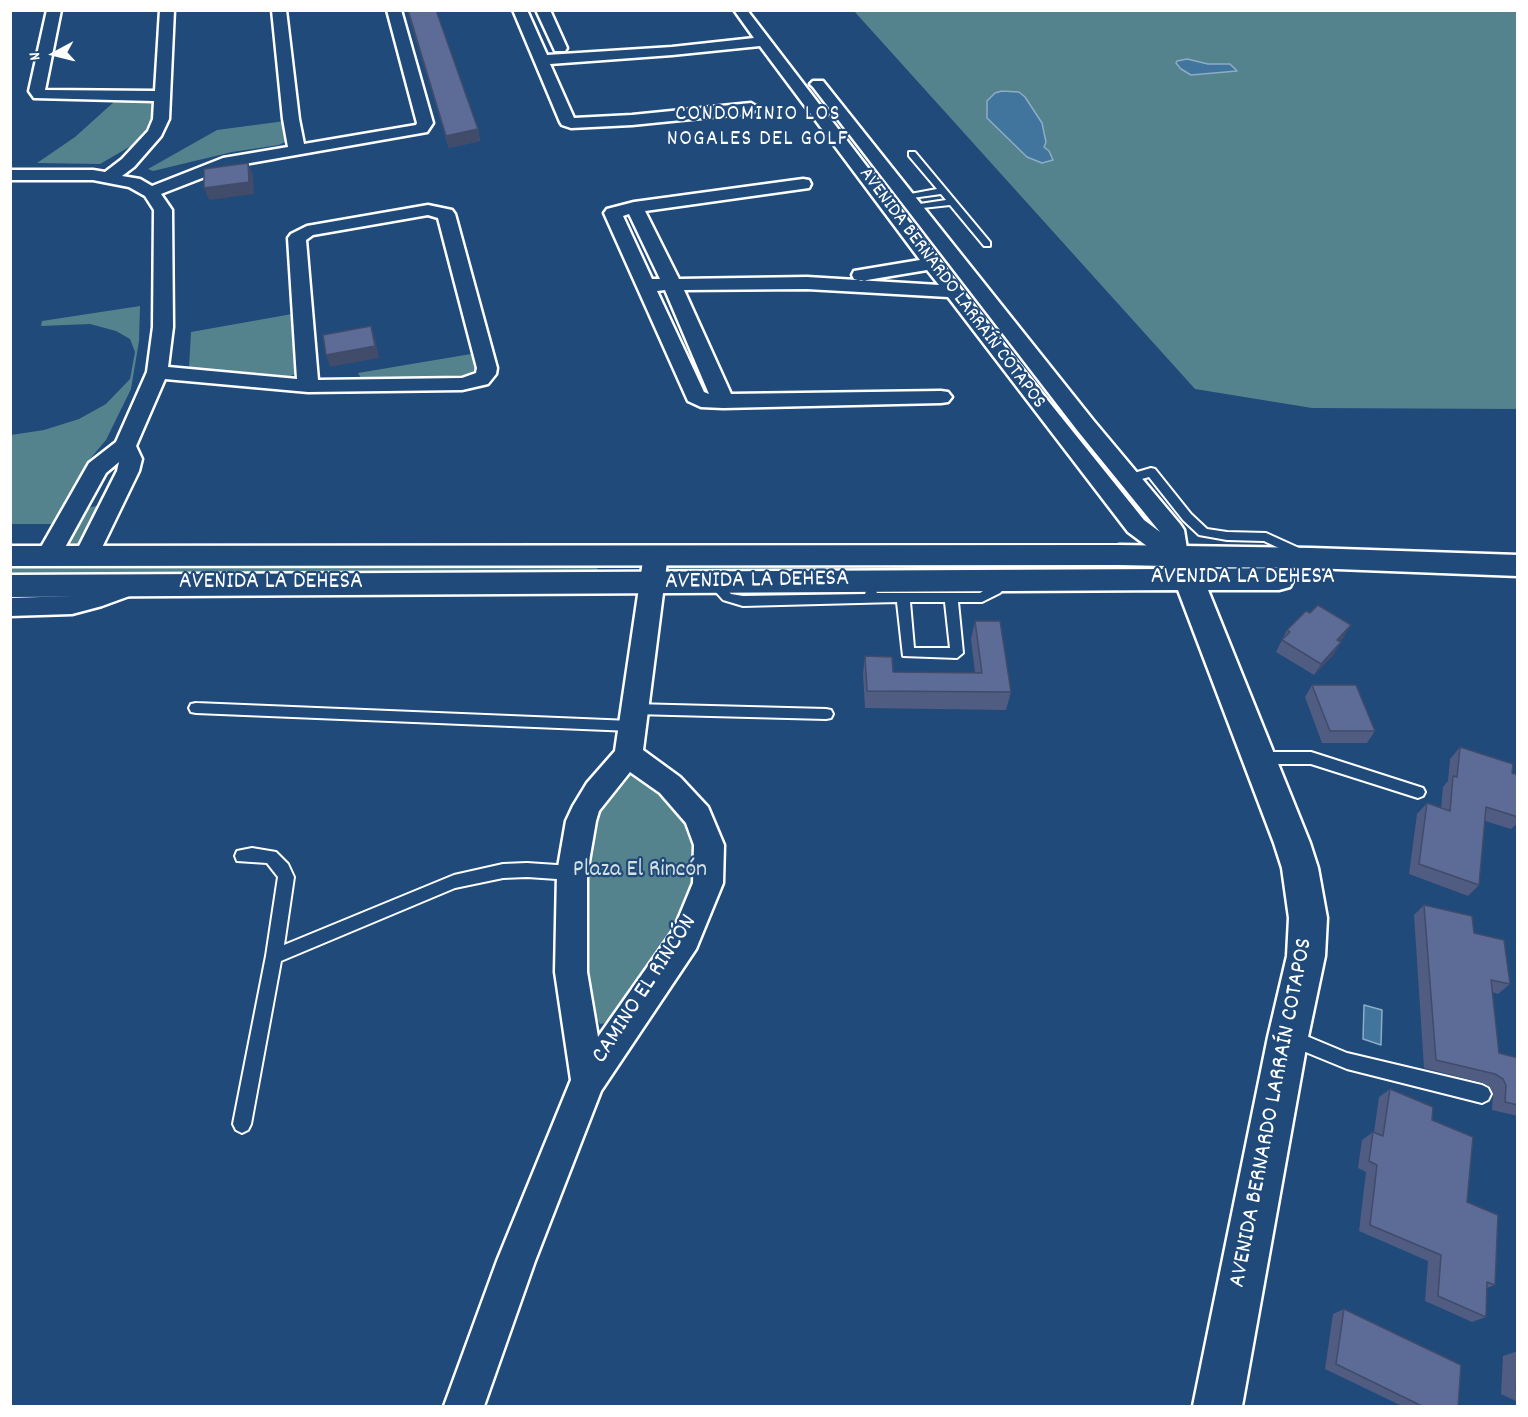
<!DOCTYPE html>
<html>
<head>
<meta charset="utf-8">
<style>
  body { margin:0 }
  #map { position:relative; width:1528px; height:1417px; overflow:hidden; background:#1f4a7a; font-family:Dekko,sans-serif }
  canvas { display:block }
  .frame { position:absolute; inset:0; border:12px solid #fff; pointer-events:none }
  .north { position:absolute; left:24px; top:24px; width:60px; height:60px; -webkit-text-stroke:4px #1f4a7a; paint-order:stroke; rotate:263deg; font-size:16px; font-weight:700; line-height:24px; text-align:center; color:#fff }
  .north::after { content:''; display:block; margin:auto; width:21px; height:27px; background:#fff; clip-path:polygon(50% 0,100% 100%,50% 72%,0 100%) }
</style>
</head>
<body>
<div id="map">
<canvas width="1528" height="1417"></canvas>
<div class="frame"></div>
<div class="north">N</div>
</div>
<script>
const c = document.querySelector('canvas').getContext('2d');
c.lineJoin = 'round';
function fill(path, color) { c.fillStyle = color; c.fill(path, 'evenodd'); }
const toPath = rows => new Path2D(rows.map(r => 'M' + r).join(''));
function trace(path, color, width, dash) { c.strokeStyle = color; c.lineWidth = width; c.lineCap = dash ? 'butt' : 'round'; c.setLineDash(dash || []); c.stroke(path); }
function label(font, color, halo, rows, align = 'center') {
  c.font = font + ' Dekko,sans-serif'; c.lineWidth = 4.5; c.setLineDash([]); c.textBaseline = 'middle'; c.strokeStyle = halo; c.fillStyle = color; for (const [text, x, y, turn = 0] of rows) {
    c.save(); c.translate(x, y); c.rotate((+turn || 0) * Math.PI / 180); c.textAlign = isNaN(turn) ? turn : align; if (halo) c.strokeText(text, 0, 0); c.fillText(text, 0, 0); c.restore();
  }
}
const green = toPath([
  [854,11,1517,11,1517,409,1312,408,1195,389],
  [115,101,152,103,151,117,145,131,131,146,100,164,37,163,75,137],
  [285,121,287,141,279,145,232,152,153,171,148,169,217,130],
  [140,306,139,341,131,389,106,440,90,459,53,524,11,524,11,435,44,430,79,419,106,404,130,379,135,352,130,339,116,331,90,324,41,326,42,321],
  [292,314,297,373,287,378,189,368,191,332],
  [471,354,475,370,465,378,361,378,358,373],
  [100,505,102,508,80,548,66,548,88,508],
  [1113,562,1117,570,923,569,683,572,668,569,669,564],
  [592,564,600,571,589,576,11,578,10,566],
  [626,773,658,790,688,820,697,846,695,881,682,919,615,1016,606,1023,600,1024,595,1017,592,999,581,907,594,817]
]);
const water = toPath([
  [1187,59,1208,64,1230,64,1237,71,1191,75,1181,69,1176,63,1177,61,1187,59],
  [1002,91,1019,92,1025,97,1042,123,1046,142,1044,147,1049,151,1053,160,1042,163,1027,157,987,118,987,101,995,93,1002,91],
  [1364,1005,1382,1010,1381,1045,1363,1039,1364,1005]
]);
const lane = toPath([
  [909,152,915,152,990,242,990,246,984,246,950,205,913,209,913,205,946,200,941,194,905,199,905,195,937,189,909,156,909,152],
  [1151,468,1155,469,1191,514,1207,529,1227,532,1266,533,1310,553,1312,556,1310,559,1302,559,1264,541,1227,540,1199,535,1183,520,1149,477,1131,482,1125,478,1127,475,1151,468],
  [1006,576,1012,580,1000,593,982,602,958,602,963,653,957,658,903,656,897,602,743,606,723,600,707,582,713,578,717,579,731,594,743,596,865,594,867,589,871,588,875,589,877,593,980,593,1006,576],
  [910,602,945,602,950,648,914,648,910,602],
  [196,703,631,721,636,722,638,726,636,730,631,731,196,713,191,712,189,708,191,704,196,703],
  [634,704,826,709,831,710,833,714,831,718,826,719,634,714,629,713,627,709,629,705,634,704],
  [1260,752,1311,752,1423,788,1425,792,1423,796,1418,798,1311,764,1260,764,1255,762,1253,758,1255,754,1260,752],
  [252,848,276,852,288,864,294,877,284,945,454,875,503,864,527,863,572,866,577,868,580,873,577,878,572,880,527,877,503,878,455,888,281,961,251,1124,248,1130,242,1133,236,1130,233,1124,266,956,278,877,267,863,237,861,235,856,237,851,252,848],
  [1292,1030,1347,1053,1482,1085,1488,1088,1491,1094,1488,1100,1482,1103,1347,1069,1286,1044,1284,1038,1286,1032,1292,1030]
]);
const street = toPath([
  [47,10,61,10,45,90,155,91,160,10,174,10,169,119,161,136,134,167,122,176,140,179,152,186,223,158,288,147,283,119,272,10,286,10,299,119,304,144,416,125,417,123,387,10,401,10,433,123,427,132,233,166,161,194,172,210,173,327,168,367,297,379,288,238,291,234,307,226,428,205,452,210,455,214,497,368,496,374,488,384,462,390,308,392,165,379,136,446,142,459,139,471,95,562,86,564,77,562,74,556,117,471,119,462,106,473,57,562,48,564,39,562,36,556,89,463,116,442,147,372,153,327,154,210,145,196,129,187,93,180,10,180,10,170,93,170,105,172,122,159,148,131,153,119,154,101,34,98,29,91,47,10],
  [428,215,438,218,477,368,476,373,462,378,318,380,306,240,313,235,428,215],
  [513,10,527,10,547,55,672,47,754,38,734,10,747,10,1012,356,1144,520,1160,532,1077,430,813,87,810,84,813,81,823,81,1093,420,1180,524,1184,530,1188,555,1185,561,1176,563,1167,561,1128,532,948,297,807,289,684,290,731,394,941,391,948,392,952,397,948,402,941,403,723,408,701,407,688,401,604,213,607,209,634,202,803,179,809,180,811,184,809,188,645,211,679,279,807,277,939,285,927,270,861,281,854,279,852,275,854,271,920,260,760,46,672,55,550,64,574,118,632,115,751,103,759,108,751,113,632,125,571,128,562,125,560,122,513,10],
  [629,214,660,279,652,279,623,216,629,214],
  [665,290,709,394,704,392,657,291,665,290],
  [536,10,550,10,567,48,565,51,555,51,536,10],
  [656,546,665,548,668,554,643,750,680,777,708,807,724,845,723,883,696,949,601,1091,535,1261,484,1406,444,1406,497,1261,571,1080,555,972,557,873,566,821,573,806,587,783,615,751,644,554,647,548,656,546],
  [630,772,660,793,686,823,694,845,693,883,674,929,598,1037,587,972,587,873,596,821,599,811,630,772],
  [134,576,143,579,146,585,143,591,102,606,72,614,10,616,10,598,72,596,134,576]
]);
const secondary = toPath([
  [1119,545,1311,548,1518,555,1518,576,1311,568,1196,567,1197,569,1279,568,1290,571,1294,579,1290,587,1279,590,1208,590,1310,843,1318,868,1327,918,1325,956,1308,1037,1242,1406,1193,1406,1268,1037,1287,956,1289,918,1282,868,1274,843,1178,590,10,597,10,575,1167,569,1166,566,1119,565,10,566,10,546,1119,545]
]);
const wall = toPath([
  [407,10,436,10,478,129,480,141,449,148],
  [975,621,1011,692,1006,710,865,708,863,674,865,656,893,672,975,673,971,639],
  [1287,630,1344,637,1340,641,1334,654,1314,675,1276,652],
  [1312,685,1375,731,1367,743,1322,743,1305,697],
  [1460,747,1512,773,1518,775,1518,823,1511,829,1485,821,1479,885,1468,896,1409,874,1417,814,1427,803,1441,808,1443,787,1448,781,1450,759],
  [1424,905,1474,933,1510,984,1498,994,1492,992,1499,1053,1518,1058,1518,1116,1492,1110,1493,1093,1490,1087,1483,1083,1424,1068,1414,915],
  [1390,1089,1432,1120,1467,1202,1495,1285,1487,1288,1486,1317,1472,1322,1425,1301,1428,1261,1359,1231,1366,1172,1358,1168,1362,1140,1373,1132,1374,1132,1379,1097],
  [1344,1309,1458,1407,1404,1407,1325,1369,1333,1314],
  [1518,1351,1518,1402,1501,1394,1503,1356]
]);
const shadedWall = toPath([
  [478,129,480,141,449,148,446,136],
  [248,163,253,175,254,194,209,200,204,188],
  [371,326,375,338,379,358,330,367,326,355],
  [1351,625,1344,637,1330,652,1337,640],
  [1341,642,1334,654,1314,675,1321,664]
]);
const building = toPath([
  [408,10,436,10,478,129,446,136,408,10],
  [248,163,249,182,204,188,204,169,248,163],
  [371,326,375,346,326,355,323,335,371,326],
  [1318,605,1351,625,1337,640,1341,642,1321,664,1282,640,1290,632,1287,630,1306,611,1310,613,1318,605],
  [975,621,1000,621,1011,692,867,691,865,656,892,657,893,672,982,673,975,621],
  [1312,685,1356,685,1375,731,1330,731,1312,685],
  [1460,747,1513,764,1512,773,1518,775,1518,817,1486,807,1479,885,1419,864,1427,803,1450,811,1453,776,1457,777,1460,747],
  [1424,905,1472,916,1474,933,1504,940,1510,984,1491,980,1499,1053,1518,1058,1518,1105,1505,1102,1506,1085,1503,1079,1495,1074,1436,1060,1424,905],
  [1390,1089,1433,1107,1432,1120,1473,1137,1467,1202,1498,1215,1495,1285,1487,1282,1486,1317,1438,1296,1441,1255,1370,1225,1377,1165,1369,1161,1373,1132,1383,1136,1390,1089],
  [1344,1309,1396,1334,1461,1365,1458,1407,1424,1407,1336,1364,1344,1309],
  [1518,1354,1518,1391,1516,1390,1518,1354]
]);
const farStreetnames = [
  ["AVENIDA BERNARDO LARRAÍN COTAPOS",951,289,53]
];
const farNeighbourhoodnames = [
  ["CONDOMINIO LOS",758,116],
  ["NOGALES DEL GOLF",758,141]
];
const streetNames = [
  ["AVENIDA LA DEHESA",1243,579],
  ["AVENIDA LA DEHESA",757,582,-1],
  ["AVENIDA LA DEHESA",271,584],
  ["CAMINO EL RINCÓN",646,990,-57],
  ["AVENIDA BERNARDO LARRAÍN COTAPOS",1273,1113,-79]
];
const parkNames = [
  ["Plaza El Rincón",640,872]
];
fill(green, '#54838d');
fill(water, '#41759e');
trace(water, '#8dacc5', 1.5);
trace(lane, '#fff', 4);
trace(street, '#fff', 5);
trace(secondary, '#fff', 5);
fill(lane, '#1f4a7a');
fill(street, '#1f4a7a');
fill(secondary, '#1f4a7a');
fill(wall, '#505c82');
fill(shadedWall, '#414b6a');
fill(building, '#5d6b97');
trace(building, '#414b6a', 1.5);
label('20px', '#fff', '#1f4a7a', farStreetnames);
c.letterSpacing = '1.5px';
label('22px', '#fff', '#1f4a7a', farNeighbourhoodnames);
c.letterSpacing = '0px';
label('24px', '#fff', '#1f4a7a', streetNames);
label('24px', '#d4e0e2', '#1f4a7a', parkNames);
</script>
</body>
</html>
